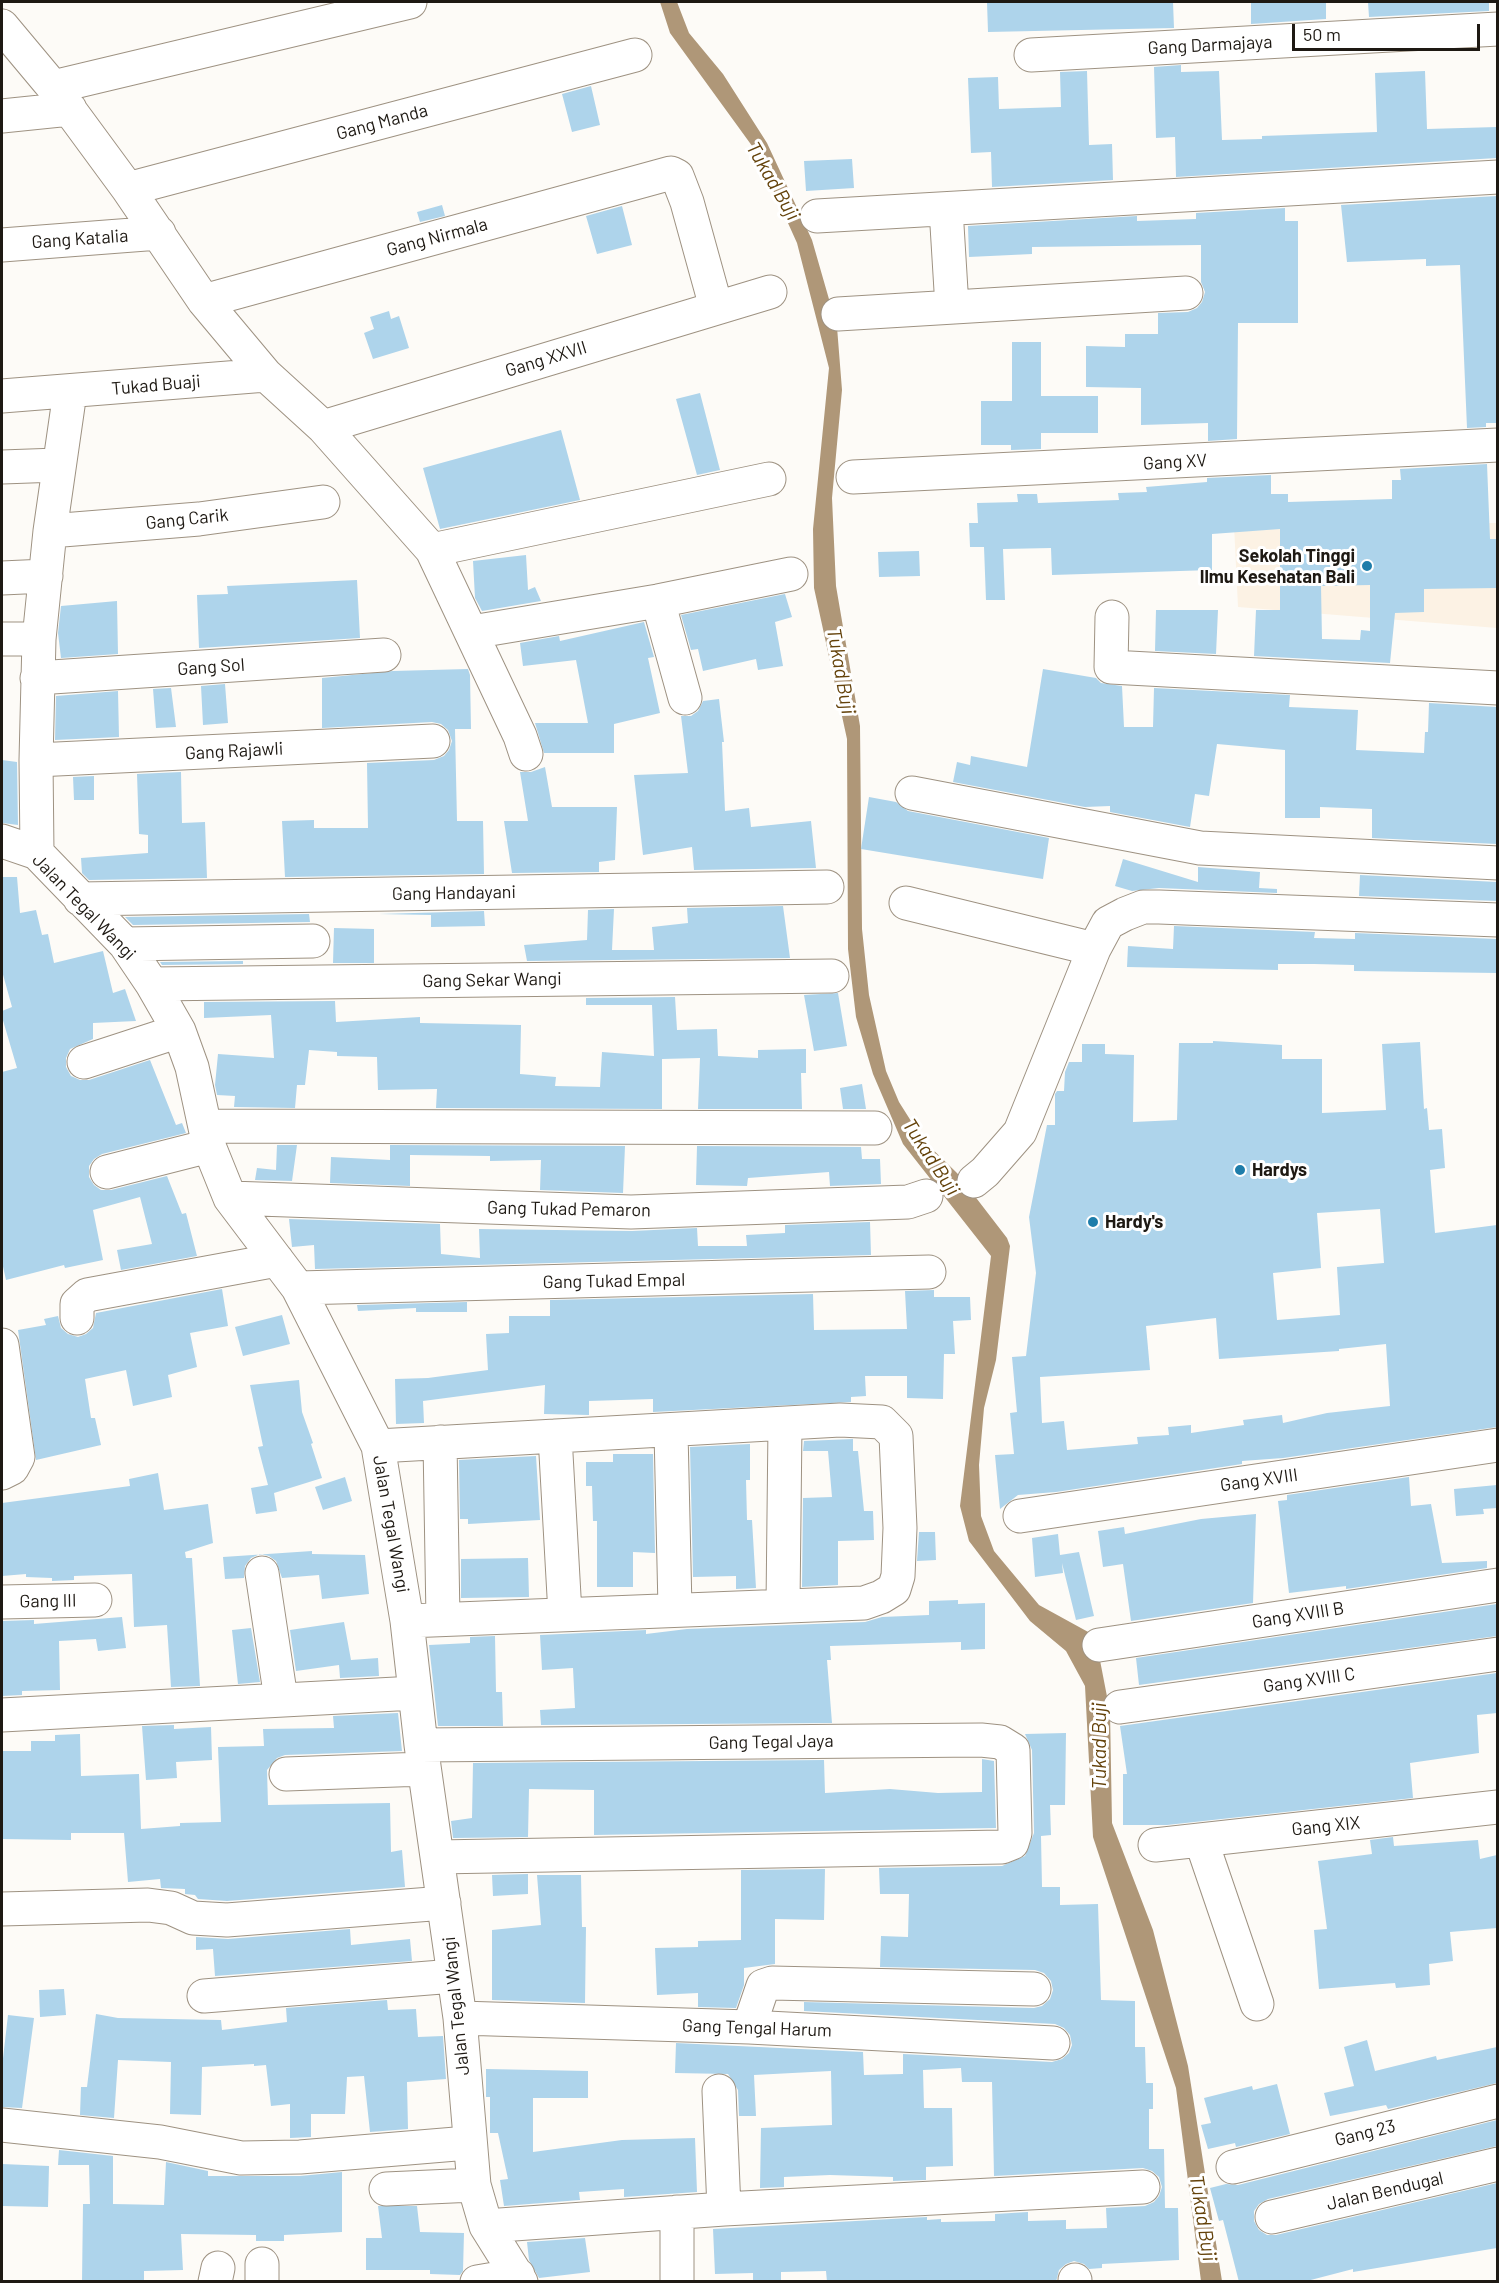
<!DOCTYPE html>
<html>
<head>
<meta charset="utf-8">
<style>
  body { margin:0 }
  #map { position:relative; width:1499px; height:2283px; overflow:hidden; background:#fdfbf7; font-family:Barlow,sans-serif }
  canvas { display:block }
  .frame { position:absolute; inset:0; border:3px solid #1e1913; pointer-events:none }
  .scale { position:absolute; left:1292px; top:24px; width:188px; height:27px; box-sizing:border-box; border:3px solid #1e1913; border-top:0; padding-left:8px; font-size:18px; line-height:21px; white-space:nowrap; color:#1e1913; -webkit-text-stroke:4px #fff; paint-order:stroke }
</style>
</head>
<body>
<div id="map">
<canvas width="1499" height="2283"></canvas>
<div class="frame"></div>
<div class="scale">50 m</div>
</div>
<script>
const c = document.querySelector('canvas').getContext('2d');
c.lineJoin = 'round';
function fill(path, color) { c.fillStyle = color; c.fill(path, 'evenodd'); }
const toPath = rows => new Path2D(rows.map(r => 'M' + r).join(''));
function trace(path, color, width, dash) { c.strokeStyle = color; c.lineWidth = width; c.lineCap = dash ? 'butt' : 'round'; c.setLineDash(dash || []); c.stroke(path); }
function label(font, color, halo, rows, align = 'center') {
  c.font = font + ' Barlow,sans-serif'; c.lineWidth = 6; c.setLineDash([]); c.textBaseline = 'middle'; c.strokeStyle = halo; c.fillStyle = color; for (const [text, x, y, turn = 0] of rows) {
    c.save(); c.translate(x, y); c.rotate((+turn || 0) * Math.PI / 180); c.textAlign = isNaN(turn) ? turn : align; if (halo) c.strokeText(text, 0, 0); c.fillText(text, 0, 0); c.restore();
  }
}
const built = toPath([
  [1497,523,1497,628,1238,607,1234,525]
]);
const water = toPath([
  [660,2,677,2,689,33,723,74,767,143,812,240,837,327,842,390,832,498,836,586,860,726,862,929,869,995,886,1071,899,1102,923,1140,957,1173,1007,1238,1010,1246,996,1360,984,1408,979,1465,981,1516,994,1551,1039,1605,1090,1633,1098,1650,1110,1712,1112,1823,1153,1930,1188,2066,1222,2281,1201,2281,1176,2088,1093,1837,1085,1686,1066,1651,1030,1621,969,1541,960,1506,991,1256,903,1144,873,1074,856,1017,848,949,847,739,814,588,813,529,829,368,797,243,755,150,670,33]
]);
const building = toPath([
  [987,2,1173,2,1174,28,988,32],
  [1251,2,1326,2,1326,19,1251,24],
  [1368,2,1489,2,1489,11,1369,17],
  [1181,65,1181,72,1219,71,1222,140,1262,139,1262,136,1377,132,1375,73,1425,71,1427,129,1497,127,1497,158,1176,177,1175,137,1156,138,1154,67],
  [1087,71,1089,145,1112,144,1113,180,992,187,991,152,971,153,968,78,998,77,999,109,1061,107,1060,72],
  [591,86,600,125,572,132,562,94],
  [852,159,854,188,806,191,804,161],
  [1497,196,1497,423,1486,423,1486,427,1467,428,1460,265,1426,266,1426,259,1347,262,1341,205],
  [442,205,445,216,420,222,417,212],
  [622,206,632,245,597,254,586,216],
  [1285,208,1285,221,1298,221,1298,323,1238,323,1237,439,1208,441,1208,423,1141,425,1141,388,1086,387,1086,346,1125,347,1125,334,1158,334,1158,313,1188,312,1197,308,1202,302,1205,292,1201,282,1201,245,1032,247,1032,254,969,257,968,226,1137,216,1137,221,1196,219,1196,213],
  [389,311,391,319,399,316,409,348,373,359,364,333,374,329,370,317],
  [1012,342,1041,342,1041,396,1098,396,1098,433,1041,433,1041,449,1011,450,1011,445,981,445,981,401,1012,401],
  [700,393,720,470,697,475,676,399],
  [561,430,580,500,440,529,423,468],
  [1487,464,1490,539,1497,539,1497,588,1424,589,1424,612,1395,613,1390,663,1254,656,1256,610,1280,610,1280,529,1212,534,1212,570,1052,575,1051,548,1003,549,1005,600,986,600,984,547,970,547,969,523,978,523,977,503,1018,502,1017,494,1037,494,1038,503,1119,500,1118,493,1147,492,1146,487,1207,482,1207,478,1271,475,1271,494,1288,494,1288,502,1392,499,1392,480,1401,480,1400,469],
  [1370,585,1370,631,1361,630,1360,640,1322,639,1321,586],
  [919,551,920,576,879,577,878,552],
  [526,555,528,590,535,587,541,601,482,611,475,598,473,561],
  [357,580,360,638,199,648,197,595,228,594,227,586],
  [785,594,792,617,775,622,783,666,758,670,756,659,703,671,698,649,691,650,681,615],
  [117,601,118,654,61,658,58,633,61,606],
  [1156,610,1218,610,1216,654,1155,651],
  [644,622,654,657,648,658,660,713,614,724,614,753,544,753,535,723,588,723,576,660,523,666,520,643,559,636,560,641],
  [468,669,470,675,471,729,455,729,457,821,483,821,484,874,285,877,282,821,314,820,314,828,368,828,367,763,434,760,444,756,449,750,452,741,448,730,441,724,432,722,322,728,322,678,393,671],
  [1043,669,1096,678,1101,683,1122,686,1124,727,1153,727,1154,688,1290,695,1289,707,1358,710,1356,750,1424,753,1425,732,1428,732,1429,703,1497,707,1497,844,1372,838,1372,809,1320,807,1320,818,1285,818,1285,750,1217,744,1209,796,1195,794,1190,827,1110,812,1110,806,1085,807,953,782,957,762,970,765,971,756,1027,767],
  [225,684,228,723,203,725,201,686],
  [171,688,176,727,156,728,153,689],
  [118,691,119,737,55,740,56,696],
  [719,699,724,742,722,742,725,811,749,808,751,827,811,821,816,868,694,870,692,847,643,855,634,775,688,773,681,716,691,716,698,711,703,701],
  [2,760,17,762,18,825,2,823],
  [545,767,552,807,617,807,615,860,599,862,599,872,512,873,504,821,528,821,520,772,531,772],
  [181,772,182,823,205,822,207,878,89,880,82,873,81,858,148,853,148,835,139,834,137,774],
  [94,776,94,800,74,800,73,777],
  [869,797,896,802,908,811,1049,838,1043,879,861,849],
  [1123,859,1198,882,1198,867,1260,872,1259,888,1277,889,1277,893,1159,888,1132,891,1115,886],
  [1360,875,1497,882,1497,901,1359,896],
  [2,877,17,877,20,913,36,910,42,935,48,934,54,963,103,951,113,993,125,989,136,1021,93,1023,93,1039,70,1049,66,1058,66,1067,71,1076,80,1080,89,1080,150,1060,176,1125,182,1123,186,1133,102,1154,94,1159,89,1166,89,1177,94,1185,101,1190,111,1190,167,1176,182,1214,186,1213,197,1256,121,1270,117,1250,152,1244,140,1197,93,1210,103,1260,65,1268,64,1265,6,1280,2,1262,2,1072,17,1068,2,1017,2,1011,12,1007,2,971],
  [783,906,790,958,527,961,524,945,587,940,588,910,614,909,612,950,654,950,652,927,688,923,687,908],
  [484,911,485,926,431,927,431,915,379,914],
  [309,914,310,922,133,925,125,917],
  [1174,926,1315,932,1314,938,1355,939,1355,933,1497,939,1497,973,1354,971,1354,965,1314,964,1278,964,1278,970,1127,967,1128,946,1173,949],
  [334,928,374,929,374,963,333,963],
  [243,961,243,964,162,965,160,962],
  [838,993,847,1046,814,1051,804,995],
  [675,997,677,1030,717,1029,718,1056,758,1058,758,1050,806,1049,806,1073,801,1073,802,1109,698,1109,700,1058,662,1059,662,1109,436,1108,437,1089,378,1090,377,1057,337,1056,337,1052,309,1050,305,1085,297,1085,295,1108,234,1107,235,1096,217,1095,215,1085,218,1054,274,1058,271,1015,204,1018,204,1002,335,1001,336,1022,420,1017,420,1023,521,1025,520,1074,556,1077,555,1086,600,1087,602,1052,654,1056,652,1005,586,1005,586,998],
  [1213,1041,1282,1045,1282,1059,1322,1059,1322,1113,1386,1110,1382,1044,1420,1042,1424,1109,1427,1108,1429,1130,1442,1129,1445,1168,1430,1170,1435,1233,1497,1225,1497,1427,1283,1458,1242,1461,1242,1464,1056,1492,1018,1495,1000,1509,995,1455,1014,1454,1010,1413,1017,1412,1012,1357,1026,1356,1036,1273,1029,1217,1047,1125,1055,1125,1055,1094,1057,1091,1064,1091,1065,1072,1069,1062,1082,1062,1082,1044,1105,1044,1105,1054,1134,1055,1133,1122,1177,1120,1179,1043,1213,1043],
  [1380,1209,1384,1263,1337,1267,1340,1315,1277,1320,1273,1273,1321,1268,1317,1213],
  [1216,1318,1219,1359,1339,1351,1339,1349,1386,1344,1390,1406,1327,1413,1283,1423,1282,1415,1243,1420,1244,1425,1191,1433,1191,1425,1168,1427,1169,1435,1137,1437,1138,1444,1067,1450,1064,1421,1042,1423,1040,1377,1150,1370,1146,1326],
  [862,1084,866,1109,843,1109,840,1088],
  [277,1145,297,1145,292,1181,255,1180,257,1168,276,1170],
  [390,1145,625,1146,623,1193,540,1190,541,1160,490,1161,490,1156,410,1155,410,1186,330,1183,331,1157,390,1160],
  [697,1146,861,1147,862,1159,880,1159,881,1184,830,1186,829,1172,748,1178,747,1186,696,1185],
  [289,1219,440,1224,441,1254,480,1258,479,1229,632,1231,697,1228,698,1246,747,1246,746,1235,785,1233,785,1225,870,1222,871,1255,315,1269,314,1245,292,1247],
  [222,1289,228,1326,190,1333,197,1367,168,1375,172,1397,133,1406,126,1370,85,1379,91,1418,95,1418,101,1445,36,1460,18,1330,46,1325,44,1319,58,1316,61,1328,68,1334,78,1337,86,1334,93,1328,96,1313],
  [934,1290,934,1297,970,1297,971,1320,953,1321,955,1354,944,1354,943,1399,907,1398,907,1376,865,1376,866,1396,851,1397,851,1402,653,1412,653,1399,589,1401,589,1415,544,1414,545,1385,423,1401,424,1423,396,1424,395,1379,428,1378,488,1370,486,1334,509,1333,509,1316,550,1316,550,1300,813,1294,814,1330,907,1329,905,1291],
  [467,1302,467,1312,416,1312,416,1308,358,1311,357,1305],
  [282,1315,290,1344,243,1356,235,1327],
  [299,1380,302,1412,313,1443,311,1444,322,1478,274,1493,277,1511,256,1514,251,1488,268,1485,258,1447,263,1446,250,1385],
  [853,1439,853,1451,858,1451,864,1511,873,1511,874,1540,838,1541,838,1585,802,1587,803,1498,832,1497,828,1451,803,1451,804,1441],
  [750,1444,750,1480,746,1480,747,1520,752,1520,756,1588,736,1589,736,1576,693,1577,690,1447],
  [613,1454,653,1454,655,1553,633,1552,633,1587,597,1587,597,1521,593,1521,592,1486,586,1486,586,1462,613,1462],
  [536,1456,540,1520,468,1524,468,1519,460,1519,459,1460],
  [158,1473,164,1510,208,1504,213,1543,185,1552,186,1558,192,1558,200,1686,171,1687,167,1625,134,1627,132,1574,74,1576,74,1580,52,1581,52,1578,26,1577,26,1574,2,1576,2,1503,130,1486,129,1479],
  [345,1477,352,1501,323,1510,315,1487],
  [1409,1477,1411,1506,1431,1504,1442,1563,1487,1561,1487,1568,1346,1589,1346,1586,1289,1593,1278,1501,1287,1500,1287,1495],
  [1497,1485,1497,1508,1483,1509,1484,1514,1456,1516,1454,1489],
  [1256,1514,1253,1603,1131,1621,1123,1564,1103,1567,1098,1531,1124,1527,1125,1534,1201,1519],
  [919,1532,935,1532,936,1560,917,1561],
  [1058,1534,1060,1555,1079,1552,1094,1616,1076,1620,1062,1563,1063,1573,1035,1577,1032,1538],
  [312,1551,312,1554,365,1555,369,1594,322,1599,319,1575,282,1578,276,1561,269,1556,260,1554,251,1558,245,1566,244,1578,225,1579,223,1557],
  [528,1558,529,1597,461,1598,461,1559],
  [958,1600,958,1604,985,1603,985,1649,961,1650,961,1642,830,1646,831,1660,827,1660,832,1723,541,1725,540,1710,575,1708,573,1668,542,1670,540,1635,646,1630,646,1634,687,1629,865,1622,882,1617,929,1615,929,1601],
  [1497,1604,1497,1636,1139,1685,1136,1658],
  [122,1617,126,1648,98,1651,96,1639,59,1641,60,1690,22,1691,22,1695,2,1696,2,1621,34,1620,34,1624],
  [344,1622,351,1660,378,1658,379,1676,340,1678,339,1665,296,1671,290,1630],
  [251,1628,260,1682,238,1684,232,1630],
  [495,1636,496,1692,502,1692,503,1726,438,1726,429,1645,470,1643,470,1637],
  [1497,1673,1497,1713,1477,1715,1479,1753,1410,1763,1413,1798,1167,1825,1123,1825,1123,1774,1127,1774,1120,1726],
  [398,1713,402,1751,285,1755,277,1758,267,1770,268,1805,390,1803,391,1852,402,1850,405,1887,227,1901,198,1899,195,1895,185,1894,185,1889,161,1888,160,1879,128,1882,124,1833,71,1833,71,1840,2,1839,2,1751,31,1751,31,1741,55,1741,55,1735,80,1734,81,1776,139,1774,141,1829,180,1826,180,1823,221,1822,218,1747,264,1746,263,1729,334,1728,333,1716],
  [174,1725,174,1729,211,1727,212,1760,176,1762,177,1778,146,1780,142,1726],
  [1066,1733,1065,1805,1050,1805,1051,1835,1041,1836,1042,1887,1060,1887,1060,1905,1098,1904,1101,2000,1135,2001,1135,2047,1145,2047,1146,2083,1153,2083,1153,2109,1149,2109,1149,2149,1164,2149,1165,2208,1178,2208,1179,2260,1102,2264,1102,2268,1089,2269,1084,2264,1074,2261,1066,2264,1059,2270,1056,2282,827,2282,826,2271,781,2272,781,2282,753,2282,753,2273,715,2274,713,2229,927,2217,927,2220,941,2219,941,2222,995,2221,995,2214,1028,2212,1028,2221,1066,2220,1066,2229,1107,2228,1106,2208,1145,2206,1154,2202,1159,2196,1162,2187,1159,2177,1152,2171,1143,2168,994,2176,992,2082,962,2082,961,2068,923,2070,924,2108,952,2108,953,2166,926,2167,926,2180,893,2181,893,2177,830,2175,784,2177,784,2187,760,2188,761,2128,832,2125,831,2071,754,2075,756,2116,739,2116,738,2090,728,2074,675,2073,676,2043,863,2052,864,2075,903,2074,903,2054,1052,2062,1062,2059,1069,2053,1072,2045,1070,2035,1064,2028,1055,2024,804,2011,804,2002,1034,2008,1042,2006,1050,1999,1053,1990,1051,1981,1044,1973,1035,1970,880,1967,881,1936,908,1937,909,1894,880,1894,879,1868,1002,1866,1025,1856,1034,1833,1032,1750,1025,1734],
  [982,1759,994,1761,996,1828,594,1835,594,1790,529,1789,528,1837,453,1838,451,1821,472,1818,473,1763,824,1760,825,1793,890,1789,938,1793,982,1792],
  [1393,1837,1394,1846,1478,1840,1480,1859,1497,1855,1497,1928,1450,1932,1453,1961,1429,1964,1430,1985,1396,1988,1395,1983,1319,1989,1314,1930,1327,1929,1318,1861,1372,1854,1370,1840],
  [825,1869,824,1920,775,1919,775,1964,744,1968,744,1985,736,2008,698,2007,698,1993,657,1995,655,1948,698,1947,698,1941,741,1940,741,1870],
  [528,1874,528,1894,493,1896,492,1875],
  [537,1875,581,1875,582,1927,586,1927,585,2003,492,2000,492,1930,541,1925],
  [350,1929,351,1945,410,1939,412,1961,215,1976,213,1949,196,1950,196,1937,228,1939],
  [64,1989,66,2015,40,2017,39,1990],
  [387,2000,388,2010,416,2009,418,2037,443,2036,446,2079,407,2082,408,2129,370,2132,364,2076,347,2077,345,2114,311,2114,311,2137,290,2138,290,2104,271,2106,266,2065,254,2066,254,2064,202,2067,201,2115,170,2114,171,2062,118,2060,114,2118,80,2115,81,2087,87,2087,96,2014,118,2018,221,2020,222,2030,287,2022,286,2008],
  [8,2015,34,2018,22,2108,2,2107,2,2067],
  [1367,2040,1375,2071,1436,2056,1437,2060,1497,2047,1497,2083,1388,2109,1386,2105,1330,2116,1324,2093,1354,2086,1344,2047],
  [486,2069,588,2071,588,2098,533,2098,533,2152,622,2140,695,2138,697,2192,624,2197,624,2189,579,2192,580,2200,504,2206,500,2180,508,2179,498,2133,490,2133,490,2097,486,2097],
  [1277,2084,1290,2134,1236,2147,1235,2143,1208,2149,1201,2125,1211,2123,1204,2098,1252,2086,1253,2090],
  [1497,2120,1497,2146,1268,2199,1259,2204,1254,2211,1254,2221,1259,2230,1267,2235,1276,2235,1497,2183,1497,2248,1353,2272,1353,2269,1303,2282,1239,2282,1223,2220,1219,2221,1210,2188,1226,2184,1238,2185],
  [59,2150,113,2156,113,2204,164,2205,166,2162,208,2171,208,2176,300,2176,342,2172,342,2232,284,2235,284,2241,256,2241,256,2235,181,2234,183,2270,144,2271,144,2282,82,2282,83,2204,90,2204,89,2165,58,2165],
  [2,2164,49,2166,48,2207,2,2206],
  [378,2206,417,2206,420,2232,464,2233,463,2271,460,2275,430,2274,430,2270,366,2270,366,2238,382,2238],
  [585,2238,590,2272,539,2278,529,2260,527,2242]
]);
const minor = toPath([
  [2,26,53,87,128,189,204,301,266,375,323,427,432,550,520,736,526,754],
  [1031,55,1498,29],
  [53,87,410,2],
  [2,116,70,109],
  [128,189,635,55],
  [946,209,952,307],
  [817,216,1498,177],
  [2,245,159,233],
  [204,301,671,173,677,176,687,202,716,307],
  [838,314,1186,293],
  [2,396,266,375],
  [323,427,770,292],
  [2,467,58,465],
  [853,477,1498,445],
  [50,531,199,519,323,502],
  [432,550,769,479],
  [2,578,46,576],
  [658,601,685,698],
  [1112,617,1111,667,1498,688],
  [472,632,658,601,791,574],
  [2,639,39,639],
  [37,678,384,655],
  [36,760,433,741],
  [912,793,1200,848,1498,863],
  [2,841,37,853,125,944,152,984,179,1031,192,1067,209,1146,230,1198,298,1288,378,1446,407,1621,421,1745,460,2018,474,2185,486,2226,521,2282],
  [37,853,36,760,39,639,50,531,70,392],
  [80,899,827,887],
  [906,903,1094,949],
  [125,944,313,941],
  [152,984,832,976],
  [84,1062,179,1031],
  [205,1126,875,1128],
  [107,1172,209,1146],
  [974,1181,985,1172,1020,1132,1094,949,1108,923,1125,914,1143,907,1159,907,1498,920],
  [230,1198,631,1212,908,1202,926,1196],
  [298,1288,929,1272],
  [77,1318,77,1304,87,1295,277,1260],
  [2,1345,18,1457,12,1468,2,1473],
  [671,1431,675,1609],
  [555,1436,565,1614],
  [440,1442,443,1619],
  [378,1446,840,1420,882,1422,896,1436,900,1528,898,1576,894,1589,881,1597,864,1603,407,1621],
  [1020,1516,1498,1445],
  [262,1573,281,1699],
  [2,1602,95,1600],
  [783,1605,785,1425],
  [1099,1645,1498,1585],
  [1120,1707,1498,1654],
  [2,1715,415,1693],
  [421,1745,981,1740,1000,1742,1013,1750,1015,1833,1012,1843,1002,1847,437,1857],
  [286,1774,424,1769],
  [1201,1840,1257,2004],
  [1155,1845,1498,1807],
  [2,1909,148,1905,171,1908,193,1918,227,1920,444,1903],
  [204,1996,454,1976],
  [460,2018,749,2027,1053,2043],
  [749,2027,763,1986,772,1983,1034,1989],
  [719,2091,724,2209],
  [2,2125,160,2142,241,2158,300,2157,468,2143],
  [1233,2167,1498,2101],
  [386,2189,474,2185],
  [677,2212,677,2282],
  [1272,2217,1498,2164],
  [486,2226,724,2209,1143,2187],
  [1075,2280,1075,2282],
  [215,2282,218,2268],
  [262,2282,262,2264],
  [477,2282,518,2275]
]);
const markers = [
  [1367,566,6,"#1e7daa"],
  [1240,1170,6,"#1e7daa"],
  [1093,1222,6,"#1e7daa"]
];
const streetNames = [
  ["Gang Darmajaya",1210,45,-3],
  ["Gang Manda",382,122,-15],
  ["Gang Nirmala",437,237,-15],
  ["Gang Katalia",80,239,-4],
  ["Gang XXVII",546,359,-17],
  ["Tukad Buaji",156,385,-5],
  ["Gang XV",1175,462,-3],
  ["Gang Carik",187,519,-6],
  ["Gang Sol",211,667,-4],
  ["Gang Rajawli",234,751,-3],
  ["Gang Handayani",454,893,-1],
  ["Jalan Tegal Wangi",84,907,46],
  ["Gang Sekar Wangi",492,980,-1],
  ["Gang Tukad Pemaron",569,1209,1],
  ["Gang Tukad Empal",614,1281,-1],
  ["Gang XVIII",1259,1480,-8],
  ["Jalan Tegal Wangi",391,1524,80],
  ["Gang III",48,1601,-1],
  ["Gang XVIII B",1298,1615,-9],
  ["Gang XVIII C",1309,1680,-8],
  ["Gang Tegal Jaya",771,1742,-1],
  ["Gang XIX",1326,1826,-6],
  ["Jalan Tegal Wangi",456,2006,-96],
  ["Gang Tengal Harum",757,2028,2],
  ["Gang 23",1365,2133,-14],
  ["Jalan Bendugal",1385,2191,-13]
];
const poiNames = [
  ["Sekolah Tinggi",1355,556,"right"],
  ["Ilmu Kesehatan Bali",1355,577,"right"],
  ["Hardys",1252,1170],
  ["Hardy's",1105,1222]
];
const waterNames = [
  ["Tukad Buji",773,181,60],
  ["Tukad Buji",841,671,80],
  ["Tukad Buji",931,1157,57],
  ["Tukad Buji",1099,1746,-90],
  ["Tukad Buji",1203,2218,81]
];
fill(built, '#fcf2e4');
fill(water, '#af9778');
fill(building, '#aed4eb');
trace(minor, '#9e9282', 35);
trace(minor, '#fff', 33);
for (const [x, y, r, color] of markers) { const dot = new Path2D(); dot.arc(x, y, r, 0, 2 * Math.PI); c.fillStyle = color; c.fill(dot); trace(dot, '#fff', 2); }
label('18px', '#1e1913', '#fff', streetNames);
label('bold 18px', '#1e1913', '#fff', poiNames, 'left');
label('italic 20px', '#64420a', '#fff', waterNames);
</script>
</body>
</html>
